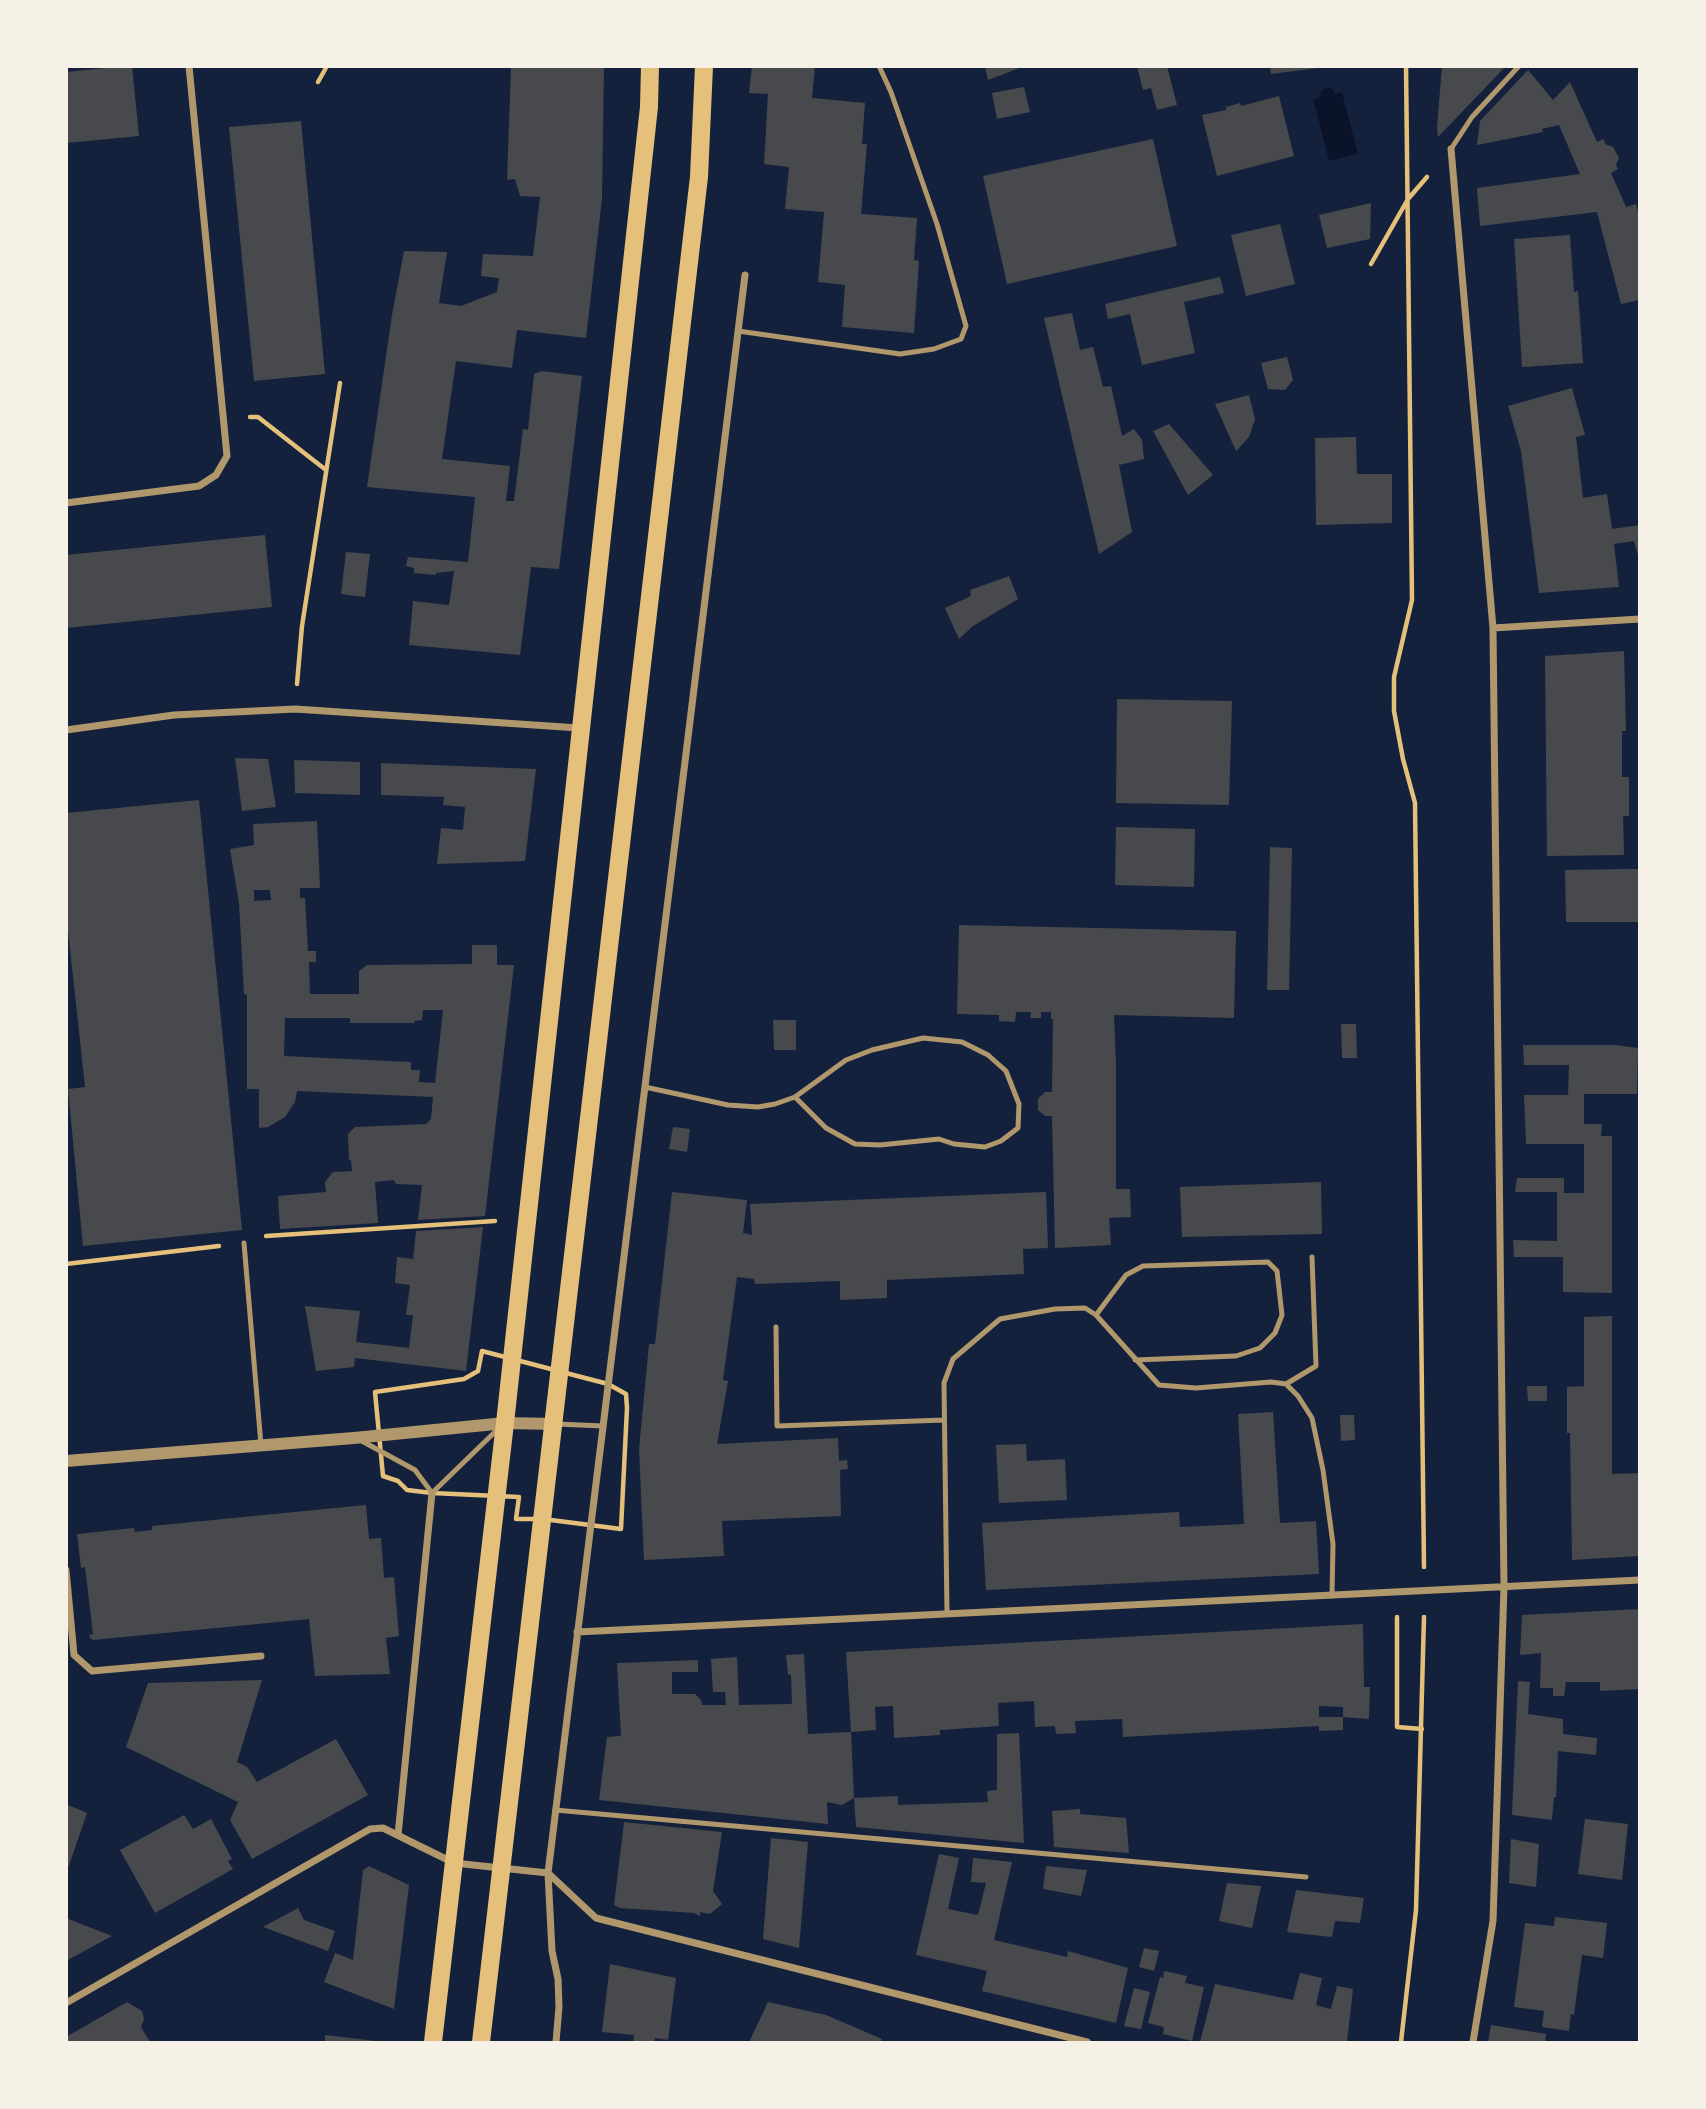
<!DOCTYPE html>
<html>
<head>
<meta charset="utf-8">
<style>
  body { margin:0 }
  #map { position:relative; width:1706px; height:2109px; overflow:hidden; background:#14213d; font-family:Merriweather,serif }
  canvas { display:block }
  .frame { position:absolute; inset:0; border:68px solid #f6f1e7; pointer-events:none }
</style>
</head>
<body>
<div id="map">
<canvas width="1706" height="2109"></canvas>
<div class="frame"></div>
</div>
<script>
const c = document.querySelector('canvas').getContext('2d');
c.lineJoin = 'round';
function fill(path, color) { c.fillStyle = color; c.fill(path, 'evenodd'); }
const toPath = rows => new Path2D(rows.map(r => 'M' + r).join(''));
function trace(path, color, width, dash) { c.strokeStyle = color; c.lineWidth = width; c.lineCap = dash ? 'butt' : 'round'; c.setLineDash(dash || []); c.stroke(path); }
const water = toPath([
  [1327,87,1331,88,1335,94,1342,92,1358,154,1329,161,1313,99,1320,97,1321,91]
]);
const building = toPath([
  [126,66,132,66,139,136,66,143,66,72],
  [511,66,604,66,602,199,586,338,517,330,512,368,456,361,442,459,510,466,506,501,514,501,523,429,528,430,534,374,542,371,582,376,559,569,531,567,520,655,409,645,413,601,449,605,454,571,436,573,436,575,414,573,414,568,406,566,408,557,468,562,475,497,367,487,392,315,404,251,447,252,439,303,461,306,497,292,499,278,481,276,483,254,533,256,540,197,520,196,515,179,507,180],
  [752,66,815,66,812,98,865,103,862,144,867,144,861,214,917,218,914,260,919,261,914,333,842,327,845,285,818,282,824,212,785,209,789,167,764,164,768,94,749,93],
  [985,66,1022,66,1022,67,988,80],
  [1137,66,1167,66,1177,105,1157,110,1151,88,1143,90],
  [1270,66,1318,66,1318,68,1271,74],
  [1442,66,1506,66,1438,137,1437,127],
  [1528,70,1553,100,1570,82,1597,142,1604,139,1605,144,1613,147,1619,158,1616,165,1618,169,1611,173,1626,207,1636,204,1640,220,1640,300,1621,304,1597,212,1480,226,1477,188,1580,174,1559,125,1542,129,1543,132,1477,145,1480,121],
  [1024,87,1030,112,997,119,992,93],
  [1279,96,1294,156,1217,176,1202,115,1226,110,1226,107,1240,103,1241,106],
  [301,121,325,374,254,381,229,127],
  [1153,139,1177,246,1007,284,983,176],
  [1371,203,1370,239,1327,248,1319,215],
  [1280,224,1295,284,1246,296,1231,235],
  [1570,235,1574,292,1578,291,1583,363,1522,367,1514,239],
  [1220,277,1224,293,1184,302,1195,353,1142,365,1130,314,1108,319,1105,304],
  [1072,313,1080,350,1093,347,1103,387,1111,386,1122,436,1134,429,1142,440,1144,459,1119,465,1132,532,1099,554,1044,318],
  [1287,357,1293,380,1285,390,1268,389,1261,363],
  [1572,388,1585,435,1576,437,1583,498,1607,494,1612,529,1640,525,1640,562,1634,541,1614,544,1619,587,1539,593,1521,451,1508,406],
  [1249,395,1255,419,1249,437,1236,451,1215,404],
  [1169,424,1213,475,1188,495,1153,431],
  [1356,437,1357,474,1392,474,1392,523,1316,525,1315,438],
  [265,535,272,607,66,628,66,555],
  [346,552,370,554,365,597,341,594],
  [1009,576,1018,599,973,626,959,639,945,608,971,596,970,590],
  [1624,651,1626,731,1622,731,1622,777,1629,777,1629,816,1623,816,1624,855,1547,856,1545,656],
  [1117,699,1232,701,1229,805,1116,803],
  [235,758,268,759,276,807,242,811],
  [294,760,360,762,360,795,295,793],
  [381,763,536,769,525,861,437,864,441,828,463,830,465,807,443,805,444,797,381,795],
  [199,800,242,1230,83,1246,68,1089,85,1087,66,912,66,813],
  [317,821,320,888,300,888,300,898,305,898,308,951,316,951,316,962,309,962,310,994,359,994,359,971,367,965,472,964,472,945,497,945,497,965,514,965,485,1216,418,1220,422,1185,396,1184,394,1180,375,1182,378,1223,280,1229,278,1196,326,1192,325,1182,333,1172,352,1171,351,1160,349,1160,348,1134,355,1127,426,1124,431,1119,433,1097,297,1091,295,1102,285,1117,268,1127,259,1128,259,1089,247,1089,247,995,244,994,239,903,230,849,254,845,253,824],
  [254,890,270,890,271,900,254,901],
  [423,1010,443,1010,435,1083,419,1082,420,1070,411,1070,411,1062,284,1056,285,1018,350,1018,350,1023,415,1023,414,1021,422,1020],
  [1116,827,1195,829,1194,887,1115,885],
  [1270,847,1292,848,1289,990,1267,990],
  [1625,869,1640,869,1640,922,1566,922,1565,870],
  [959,925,1236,931,1234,1018,1114,1015,1116,1065,1116,1189,1130,1189,1131,1217,1109,1218,1111,1245,1055,1248,1052,1116,1045,1116,1038,1110,1038,1099,1045,1092,1052,1092,1053,1019,1051,1019,1051,1012,1041,1012,1041,1018,1030,1018,1031,1012,1016,1012,1015,1022,999,1021,999,1015,957,1014],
  [773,1020,796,1020,796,1050,774,1050],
  [1341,1024,1356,1024,1357,1058,1342,1058],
  [1523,1045,1615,1045,1638,1048,1637,1094,1584,1094,1584,1124,1602,1124,1601,1136,1612,1136,1612,1293,1563,1292,1563,1257,1514,1257,1513,1240,1557,1241,1557,1192,1515,1192,1517,1178,1564,1178,1564,1193,1584,1193,1584,1144,1526,1144,1524,1095,1568,1095,1569,1065,1524,1065],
  [673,1127,690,1129,687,1152,669,1149],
  [1321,1182,1322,1234,1182,1237,1180,1187],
  [672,1192,747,1200,743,1233,752,1235,750,1204,1046,1192,1048,1248,1023,1249,1024,1274,887,1280,887,1298,840,1300,840,1281,755,1284,754,1279,737,1277,723,1380,728,1381,717,1444,838,1438,839,1461,847,1460,848,1469,840,1470,841,1516,722,1521,724,1556,644,1560,639,1449,649,1344,655,1344],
  [483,1227,466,1371,355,1358,354,1367,316,1371,305,1306,360,1311,356,1342,409,1348,413,1315,406,1315,410,1285,395,1283,397,1257,413,1259,416,1231],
  [1612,1316,1612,1474,1640,1473,1640,1556,1572,1560,1570,1433,1567,1433,1567,1387,1584,1386,1584,1317],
  [1527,1386,1547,1386,1547,1401,1528,1401],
  [1273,1412,1280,1523,1316,1521,1319,1574,986,1590,982,1523,1179,1512,1180,1527,1244,1524,1238,1414],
  [1340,1415,1354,1415,1355,1440,1341,1441],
  [1026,1444,1027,1461,1065,1459,1067,1500,999,1503,996,1445],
  [366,1505,369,1539,381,1538,384,1578,394,1577,399,1636,386,1638,390,1674,315,1676,309,1619,93,1640,90,1638,89,1635,93,1634,85,1567,81,1568,77,1534,134,1528,135,1532,152,1530,152,1526],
  [1640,1609,1640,1689,1600,1691,1600,1682,1566,1682,1564,1696,1553,1696,1553,1688,1540,1688,1541,1653,1520,1655,1522,1615],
  [1363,1624,1364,1687,1370,1687,1369,1719,1343,1717,1343,1730,1319,1731,1319,1726,1123,1737,1122,1719,1075,1721,1076,1733,1056,1734,1055,1726,1035,1727,1034,1701,998,1703,999,1726,940,1730,940,1735,894,1738,893,1706,875,1707,876,1730,851,1732,846,1652],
  [1319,1706,1343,1707,1343,1717,1319,1717],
  [804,1654,808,1734,851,1732,854,1798,898,1796,898,1805,988,1802,987,1791,997,1790,997,1734,1019,1733,1024,1843,856,1827,854,1798,842,1805,827,1802,828,1824,599,1800,607,1737,621,1736,617,1663,698,1660,698,1672,672,1672,672,1694,695,1694,701,1700,702,1705,726,1705,725,1692,713,1692,711,1659,737,1657,739,1705,792,1704,791,1675,788,1674,786,1655],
  [262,1680,237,1762,247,1767,257,1782,336,1739,368,1795,252,1859,230,1820,238,1802,126,1747,148,1683],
  [1518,1681,1530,1682,1528,1714,1563,1719,1563,1734,1597,1738,1596,1755,1558,1751,1556,1797,1554,1797,1552,1820,1512,1815],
  [66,1804,87,1813,67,1871,66,1871],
  [1080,1809,1080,1814,1126,1818,1129,1853,1054,1847,1052,1811],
  [184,1815,193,1829,211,1819,232,1859,228,1861,233,1869,155,1913,120,1850],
  [1585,1819,1628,1824,1622,1880,1578,1874],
  [624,1822,722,1832,713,1891,722,1904,710,1914,700,1912,700,1916,694,1913,620,1908,614,1905],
  [771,1838,808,1842,799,1948,763,1939],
  [1511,1839,1539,1844,1536,1887,1509,1883],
  [939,1854,959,1858,948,1909,978,1915,986,1883,971,1882,973,1858,1012,1862,994,1940,1067,1957,1068,1951,1128,1968,1116,2023,982,1991,987,1971,916,1955],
  [369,1866,409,1885,394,2009,324,1982,335,1953,353,1960,363,1870],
  [1046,1866,1087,1870,1081,1896,1043,1889],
  [1227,1883,1261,1886,1252,1928,1219,1921],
  [1296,1890,1364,1898,1360,1923,1335,1921,1332,1937,1287,1932],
  [298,1908,304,1920,335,1931,328,1951,263,1927],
  [1555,1917,1607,1923,1603,1958,1582,1955,1574,2015,1571,2014,1569,2031,1542,2027,1544,2011,1514,2007,1525,1923,1554,1926],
  [66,1918,112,1936,66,1961],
  [1144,1948,1159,1951,1154,1971,1139,1967],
  [610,1964,676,1978,668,2040,655,2038,654,2042,633,2042,634,2035,602,2032],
  [1164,1971,1187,1976,1185,1983,1204,1987,1192,2041,1163,2034,1164,2027,1148,2023,1160,1977,1163,1978],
  [1300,1973,1322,1978,1316,2005,1331,2009,1337,1986,1353,1989,1347,2042,1200,2042,1215,1984,1293,2000],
  [1134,1988,1150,1992,1141,2029,1124,2026],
  [127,2002,142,2011,144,2019,141,2027,150,2042,66,2042,66,2037],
  [768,2002,826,2015,882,2039,880,2042,749,2042],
  [1491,2025,1546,2034,1545,2042,1488,2042],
  [325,2035,376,2041,376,2042,325,2042]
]);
const path = toPath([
  [1406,66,1412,600,1394,677,1394,711,1403,759,1415,803,1424,1567],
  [318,82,327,66],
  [1371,264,1408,199,1427,177],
  [250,417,258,417,326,470],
  [297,684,302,626,340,383],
  [266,1236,495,1221],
  [66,1264,219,1246],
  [482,1351,608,1384,626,1394,627,1408,621,1529,543,1519,516,1519,519,1497,432,1493,407,1490,398,1481,383,1476,375,1392,464,1379,478,1371,482,1351],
  [1397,1617,1397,1727,1422,1729],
  [1401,2042,1416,1910,1424,1617]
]);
const service = toPath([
  [1451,149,1472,117,1519,66],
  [738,331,900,354,934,349,961,339,966,326,937,224,891,92,879,66],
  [645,1087,728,1105,758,1107,775,1104,795,1097,846,1060,872,1050,923,1038,962,1042,988,1055,1006,1071,1019,1104,1018,1128,1001,1141,985,1147,954,1144,939,1139,880,1145,855,1144,826,1128,795,1097],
  [244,1243,261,1445],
  [1096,1315,1126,1275,1143,1266,1268,1262,1277,1271,1282,1315,1275,1333,1260,1348,1236,1356,1135,1360],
  [776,1327,777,1426,944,1420],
  [1286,1384,1316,1366,1312,1257],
  [557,1424,603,1426],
  [360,1440,415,1470,432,1493,500,1427],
  [947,1614,944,1383,953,1359,1000,1319,1055,1309,1085,1308,1096,1315,1159,1385,1196,1388,1271,1382,1286,1384,1298,1396,1312,1418,1323,1470,1333,1544,1332,1596],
  [555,1810,1306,1877]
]);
const minor = toPath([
  [1451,149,1493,628,1504,1587,1493,1921,1473,2042],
  [66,503,199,486,216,475,227,456,189,66],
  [1493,628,1640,619],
  [66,730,174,715,295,709,579,728],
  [66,1570,74,1655,92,1671,261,1656],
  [577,1632,1640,1580],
  [398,1835,432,1493],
  [66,2003,370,1829,383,1828,454,1863,548,1873,596,1918,1087,2042],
  [556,2042,559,2007,558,1979,552,1951,548,1873,745,275]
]);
const tertiary = toPath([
  [66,1461,354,1438,505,1423,554,1424]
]);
const primary = toPath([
  [433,2042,505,1423,649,107,650,66],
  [481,2042,699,177,704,66]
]);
fill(water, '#0b132b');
fill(building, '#48494c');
trace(path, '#e5c07b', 4.5);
trace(service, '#b1986c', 5);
trace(minor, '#b1986c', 7);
trace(tertiary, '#b1986c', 12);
trace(primary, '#e5c07b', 18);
</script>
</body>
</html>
